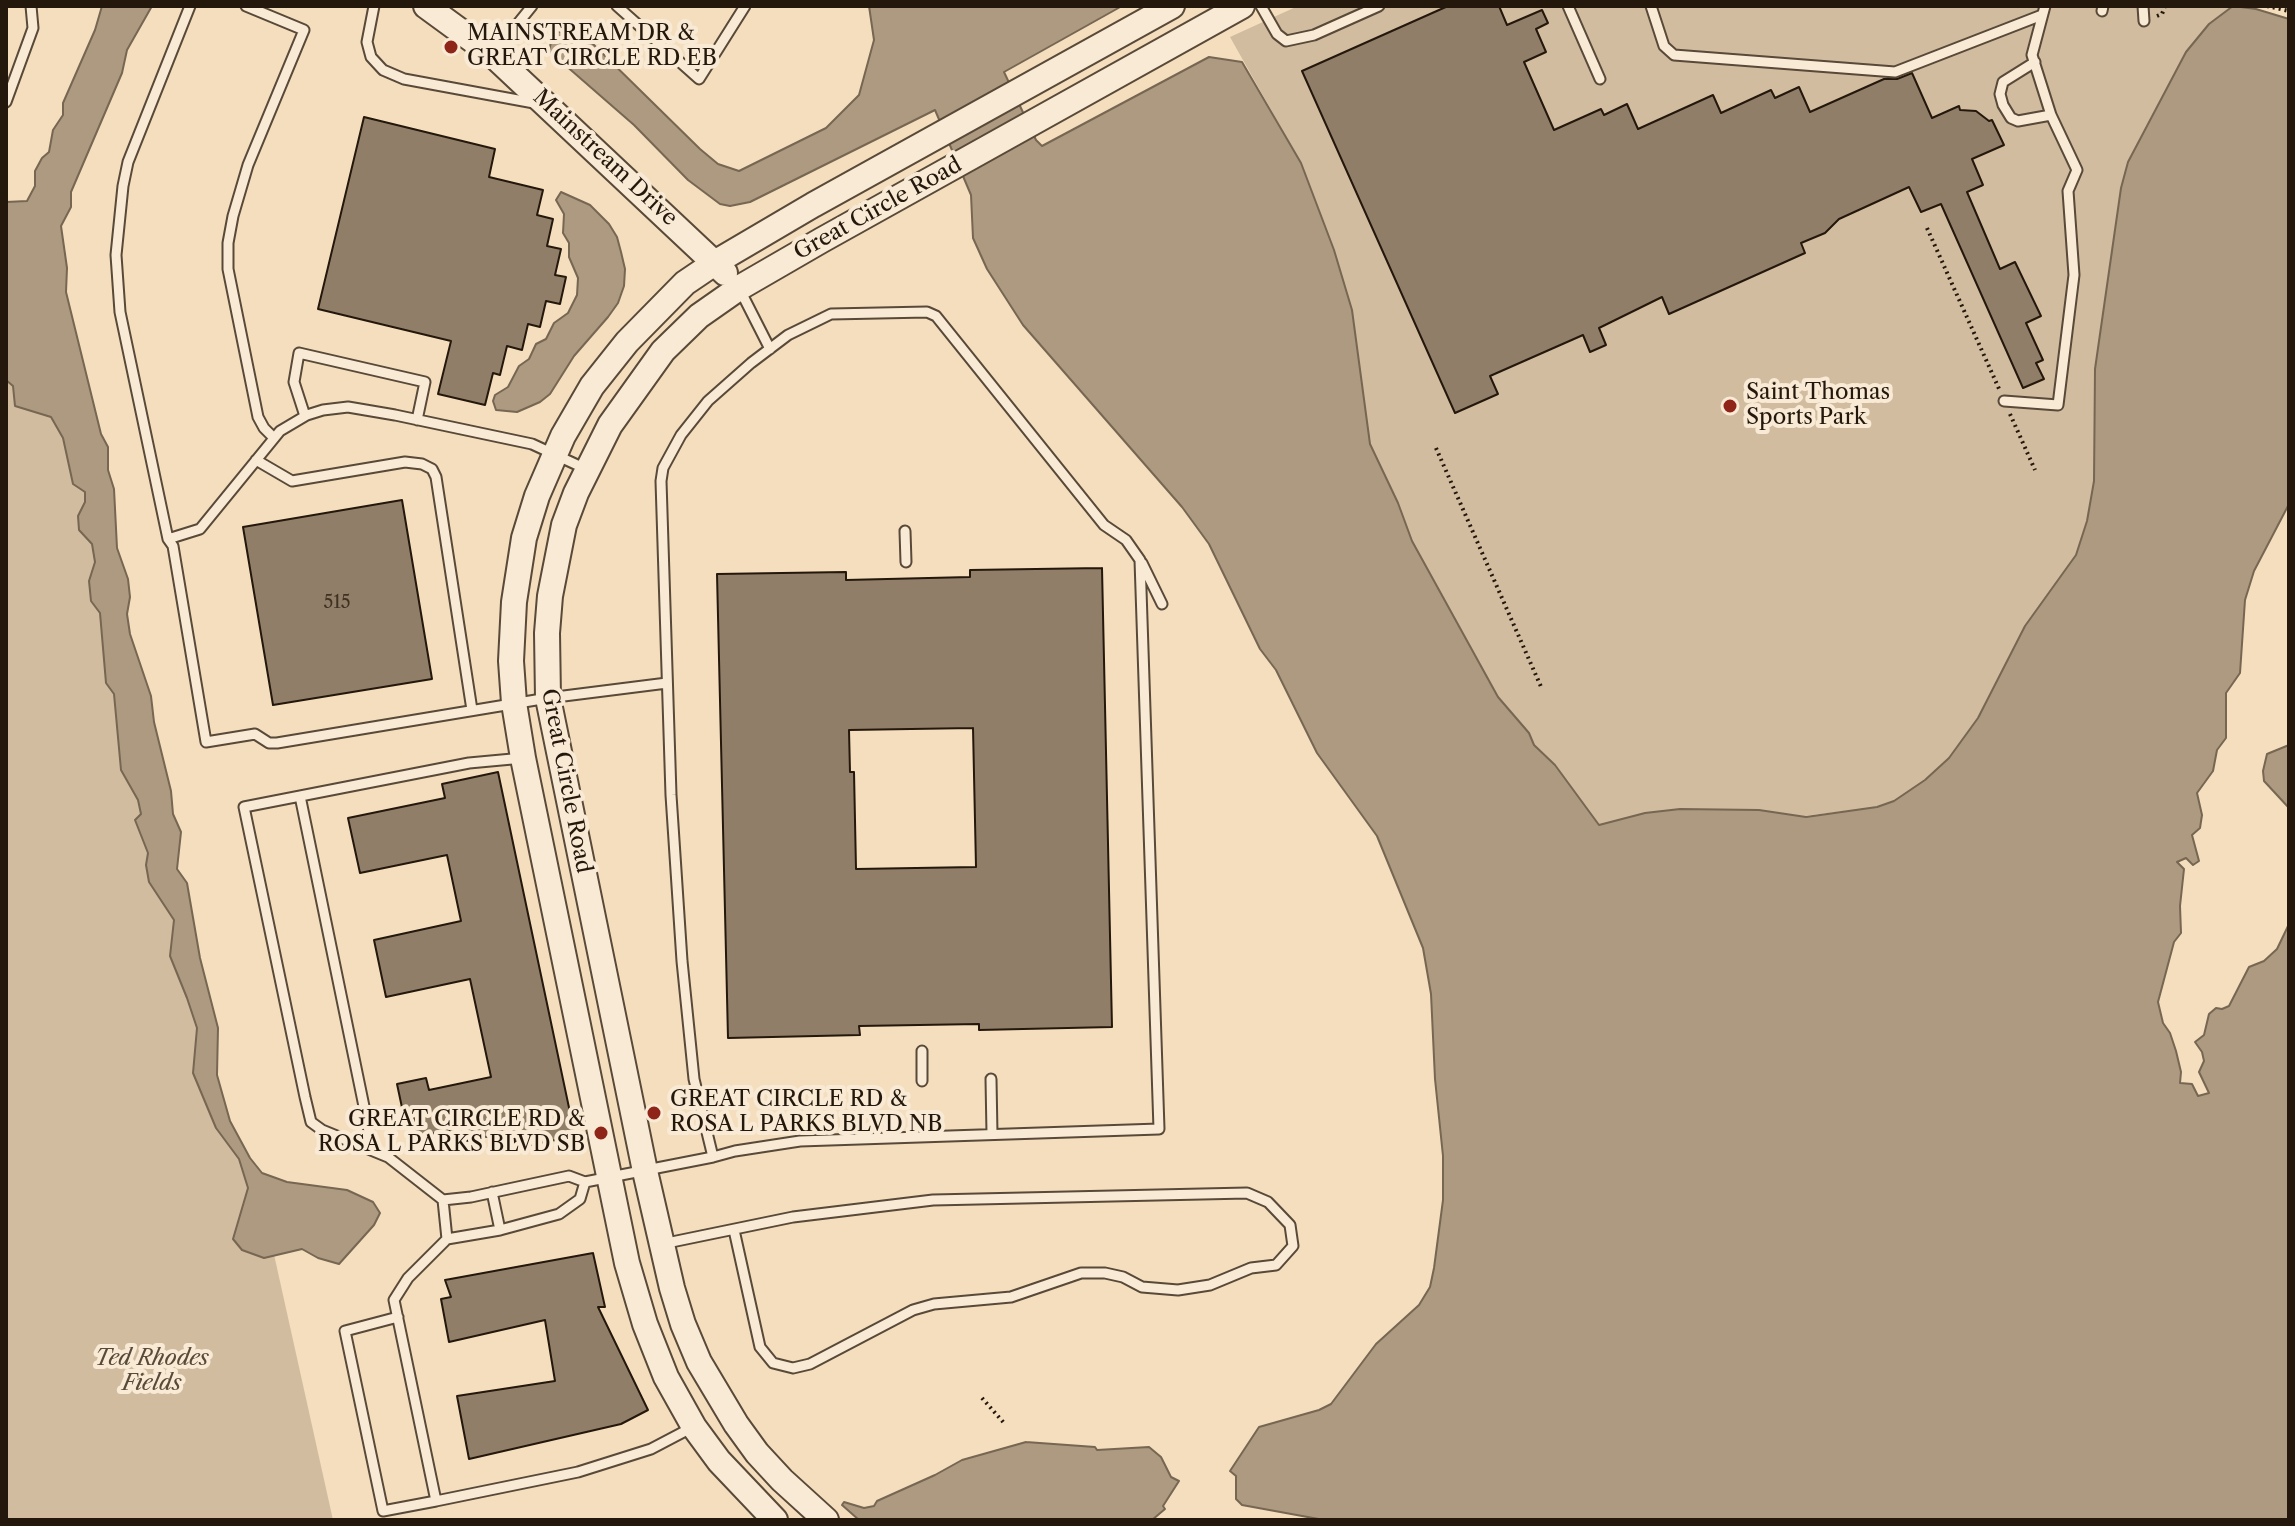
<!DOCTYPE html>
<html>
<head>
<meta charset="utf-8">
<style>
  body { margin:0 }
  #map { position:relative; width:2295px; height:1526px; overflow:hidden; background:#f4debe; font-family:"Libre Caslon Text",serif }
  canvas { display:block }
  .frame { position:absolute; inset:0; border:8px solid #24170b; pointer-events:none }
</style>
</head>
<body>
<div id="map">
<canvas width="2295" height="1526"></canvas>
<div class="frame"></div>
</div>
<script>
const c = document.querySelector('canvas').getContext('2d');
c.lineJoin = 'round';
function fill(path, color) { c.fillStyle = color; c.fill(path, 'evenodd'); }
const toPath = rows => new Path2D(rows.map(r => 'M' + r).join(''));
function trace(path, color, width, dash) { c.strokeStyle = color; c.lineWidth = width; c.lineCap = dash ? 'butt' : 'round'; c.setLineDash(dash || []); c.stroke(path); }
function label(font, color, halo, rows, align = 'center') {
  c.font = font + ' "Libre Caslon Text",serif'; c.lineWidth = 8; c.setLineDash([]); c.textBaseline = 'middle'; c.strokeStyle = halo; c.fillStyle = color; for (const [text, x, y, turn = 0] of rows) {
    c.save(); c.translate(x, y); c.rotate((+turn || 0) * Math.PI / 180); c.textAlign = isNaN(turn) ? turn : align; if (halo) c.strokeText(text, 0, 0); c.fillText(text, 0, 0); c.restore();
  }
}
const green = toPath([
  [1298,6,2233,6,2208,24,2186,52,2128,162,2095,369,2094,481,2087,521,2076,555,2025,626,1978,718,1949,758,1925,780,1894,801,1877,807,1804,816,1759,810,1680,809,1645,813,1598,825,1556,765,1533,745,1529,733,1498,697,1412,541,1398,503,1370,444,1352,310,1334,250,1301,163,1230,37],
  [31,234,157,788,207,1081,261,1196,333,1520,6,1520,6,237]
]);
const water = toPath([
  [102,6,152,6,127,50,122,73,71,192,71,207,61,226,67,268,66,292,101,434,108,447,108,470,114,489,117,548,128,579,130,597,127,614,130,634,151,696,154,722,171,791,173,814,181,832,177,869,187,883,200,958,218,1028,217,1075,230,1121,250,1158,262,1173,287,1182,347,1190,373,1202,380,1213,374,1225,339,1264,318,1258,302,1249,264,1258,242,1250,233,1239,248,1188,239,1159,216,1128,193,1073,197,1028,187,998,170,956,174,920,149,882,146,865,148,853,135,820,141,814,138,800,121,770,114,694,106,683,100,613,91,601,89,581,95,562,92,544,79,530,78,516,85,502,85,492,73,484,63,438,51,417,15,406,13,386,6,380,6,202,27,201,35,186,35,171,42,158,49,152,53,130,63,115,63,103,95,30,102,6],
  [869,6,1122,6,1004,72,1036,140,1042,146,1209,57,1242,62,1301,163,1334,250,1352,310,1370,444,1398,503,1412,541,1498,697,1529,733,1534,745,1555,765,1599,825,1645,813,1680,809,1759,810,1806,817,1877,807,1894,801,1925,780,1949,758,1978,718,2025,626,2076,555,2087,521,2094,481,2095,369,2121,188,2128,162,2186,52,2209,24,2233,6,2256,9,2289,19,2289,504,2254,571,2245,600,2240,673,2226,693,2226,738,2217,750,2213,771,2197,793,2202,815,2200,828,2192,835,2199,861,2193,865,2186,858,2177,862,2184,869,2180,906,2181,933,2174,942,2158,1002,2163,1023,2170,1033,2176,1051,2181,1072,2180,1083,2192,1084,2198,1096,2209,1093,2199,1072,2204,1061,2202,1052,2195,1042,2204,1035,2209,1014,2216,1008,2222,1009,2229,1006,2249,967,2264,961,2277,949,2289,924,2289,1520,1324,1520,1242,1505,1236,1499,1236,1476,1230,1471,1259,1427,1319,1410,1331,1404,1376,1344,1419,1305,1430,1287,1434,1268,1443,1200,1443,1156,1435,1079,1431,994,1423,948,1377,836,1317,753,1276,670,1260,649,1209,544,1182,507,1023,325,987,269,973,238,971,195,935,110,750,202,730,206,720,204,688,180,634,125,549,51,551,42,558,32,571,29,593,44,700,149,718,164,739,171,826,128,859,95,874,40,869,6],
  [561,192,590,205,609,224,617,237,621,252,625,269,624,286,618,303,608,317,574,356,550,394,540,402,517,412,496,410,493,401,495,395,508,387,519,366,529,359,536,344,546,339,554,323,568,313,577,295,578,278,569,257,569,243,563,233,564,214,556,200,561,192],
  [2289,745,2289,808,2264,781,2263,771,2267,754,2289,745],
  [1026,1442,1095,1447,1097,1450,1149,1447,1161,1457,1171,1477,1179,1481,1163,1506,1165,1509,1152,1520,859,1520,842,1505,844,1502,864,1508,874,1506,877,1501,935,1475,962,1460,1026,1442]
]);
const building = toPath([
  [1448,6,1499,6,1507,25,1542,10,1548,23,1536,29,1546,52,1524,62,1554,130,1601,109,1604,115,1627,104,1638,129,1713,95,1721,113,1771,90,1775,98,1799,87,1810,112,1884,79,1897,79,1912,73,1932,118,1959,106,1960,110,1976,111,1989,121,1992,120,2004,145,1972,159,1983,185,1967,192,2000,269,2015,262,2041,316,2026,323,2043,360,2036,363,2044,379,2023,388,1941,204,1921,212,1909,187,1839,219,1825,233,1801,243,1805,253,1669,314,1662,297,1599,328,1606,345,1590,352,1583,335,1490,376,1498,394,1455,413,1302,71,1448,6],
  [364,117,495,149,489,177,543,190,537,215,553,219,547,246,561,249,555,275,566,277,560,304,546,301,540,327,528,324,522,350,507,346,500,375,493,373,485,405,438,394,451,341,318,309,364,117],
  [402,500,432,679,273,705,243,527,402,500],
  [1102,568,1112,1027,979,1030,979,1024,859,1026,860,1035,728,1038,717,574,846,572,846,580,970,577,970,570,1102,568],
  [973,728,976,867,856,869,854,772,850,772,849,730,973,728],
  [498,772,575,1136,516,1148,513,1131,452,1144,449,1130,418,1137,413,1114,404,1117,397,1084,426,1078,429,1090,491,1077,470,979,386,997,374,940,461,921,447,855,360,873,348,818,445,798,442,784,498,772],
  [593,1253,605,1307,598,1307,648,1410,621,1424,469,1459,457,1396,555,1381,545,1320,449,1342,441,1299,451,1297,445,1280,593,1253]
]);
const path = toPath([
  [2267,6,2289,11],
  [2157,16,2162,14,2165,6],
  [1927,228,2000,391],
  [2010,414,2035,470],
  [1436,448,1542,689],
  [982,1398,1004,1423]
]);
const service = toPath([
  [190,6,128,162,123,186,116,255,120,312,168,539,173,546,206,742,255,734,269,743,277,743,548,698,667,683],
  [246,6,304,30,248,165,233,216,228,243,228,269,258,417,264,428,274,438],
  [374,6,367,42,371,57,383,70,404,79,534,103],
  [617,6,699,79,745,6],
  [1261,6,1277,34,1286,41,1314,35,1379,6],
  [1568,6,1600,79],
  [1651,6,1664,46,1674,55,1895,72,2042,15],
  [2143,6,2144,21],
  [2102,11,2103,6],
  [494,53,532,6],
  [2035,62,2003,82,2000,94,2003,105,2011,118,2018,121,2051,115],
  [6,102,33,28,31,6],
  [739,288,770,349],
  [2004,401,2058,405,2074,275,2068,191,2077,170,2051,115,2032,55,2045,6],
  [305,416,294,382,299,353,425,382,417,420],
  [256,460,292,481,405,462,422,464,432,469,436,477,472,710],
  [905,531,906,562],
  [168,539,200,529,280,431,307,415,323,410,348,407,395,415,532,444,586,469],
  [1142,563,1162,604],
  [523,758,469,763,244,807,305,1097,311,1122,322,1130,388,1157,443,1200,471,1197,569,1176,585,1182,667,1166,713,1157,735,1151,800,1141,1159,1129,1140,560,1126,540,1104,525,936,316,927,312,831,314,788,335,751,363,708,401,681,435,663,468,661,481,671,795,682,961,694,1079,713,1157],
  [300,796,373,1150],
  [922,1051,922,1081],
  [991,1079,992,1134],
  [585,1182,580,1199,559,1214,500,1230,447,1239,408,1278,394,1300,436,1501,578,1472,651,1449,691,1428],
  [492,1192,500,1230],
  [443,1200,447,1239],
  [662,1244,793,1217,933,1200,1247,1193,1268,1202,1290,1225,1293,1246,1276,1265,1251,1268,1210,1285,1178,1290,1142,1287,1123,1277,1105,1273,1081,1273,1011,1297,934,1304,913,1310,810,1364,793,1368,773,1363,760,1347,734,1230],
  [398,1317,345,1331,383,1511,436,1501]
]);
const tertiary = toPath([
  [426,6,493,55,725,273],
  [775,1520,719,1461,694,1427,666,1377,645,1324,627,1263,523,758,514,703,511,661,514,602,524,538,537,496,563,436,592,386,627,342,685,283,716,262,813,205,1172,6],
  [826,1520,782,1480,757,1453,736,1424,699,1362,683,1324,672,1288,645,1171,548,698,547,633,550,596,564,525,576,493,610,425,663,351,699,316,739,288,822,240,1242,6]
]);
const markers = [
  [451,47,8,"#8f2418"],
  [1730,406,8,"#8f2418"],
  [654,1113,8,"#8f2418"],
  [601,1133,8,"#8f2418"]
];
const numberNames = [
  ["515",337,603]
];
const poiNames = [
  ["MAINSTREAM DR &",467,34],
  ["GREAT CIRCLE RD EB",467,59],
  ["Saint Thomas",1746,393],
  ["Sports Park",1746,418],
  ["GREAT CIRCLE RD &",670,1100],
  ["ROSA L PARKS BLVD NB",670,1125],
  ["GREAT CIRCLE RD &",585,1120,"right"],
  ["ROSA L PARKS BLVD SB",585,1145,"right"]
];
const streetNames = [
  ["Mainstream Drive",605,158,43],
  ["Great Circle Road",878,209,-29],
  ["Great Circle Road",566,781,79]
];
const parkNames = [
  ["Ted Rhodes",152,1359],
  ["Fields",152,1384]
];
fill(green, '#d1bca0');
fill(water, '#ad9a81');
trace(water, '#766652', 2);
fill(building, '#907e68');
trace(building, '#24170b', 2);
trace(service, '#584938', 13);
trace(tertiary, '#584938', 28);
trace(path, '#24170b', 4, [2, 4]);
trace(service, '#f8ead5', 9);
trace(tertiary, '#f8ead5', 24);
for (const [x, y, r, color] of markers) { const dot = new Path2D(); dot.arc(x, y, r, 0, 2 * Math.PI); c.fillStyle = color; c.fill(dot); trace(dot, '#f8ead5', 3); }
label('18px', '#3f3122', null, numberNames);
label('22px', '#24170b', '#f8ead5', poiNames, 'left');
label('22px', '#24170b', '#f8ead5', streetNames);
label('italic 22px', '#584938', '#f8ead5', parkNames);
</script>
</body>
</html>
